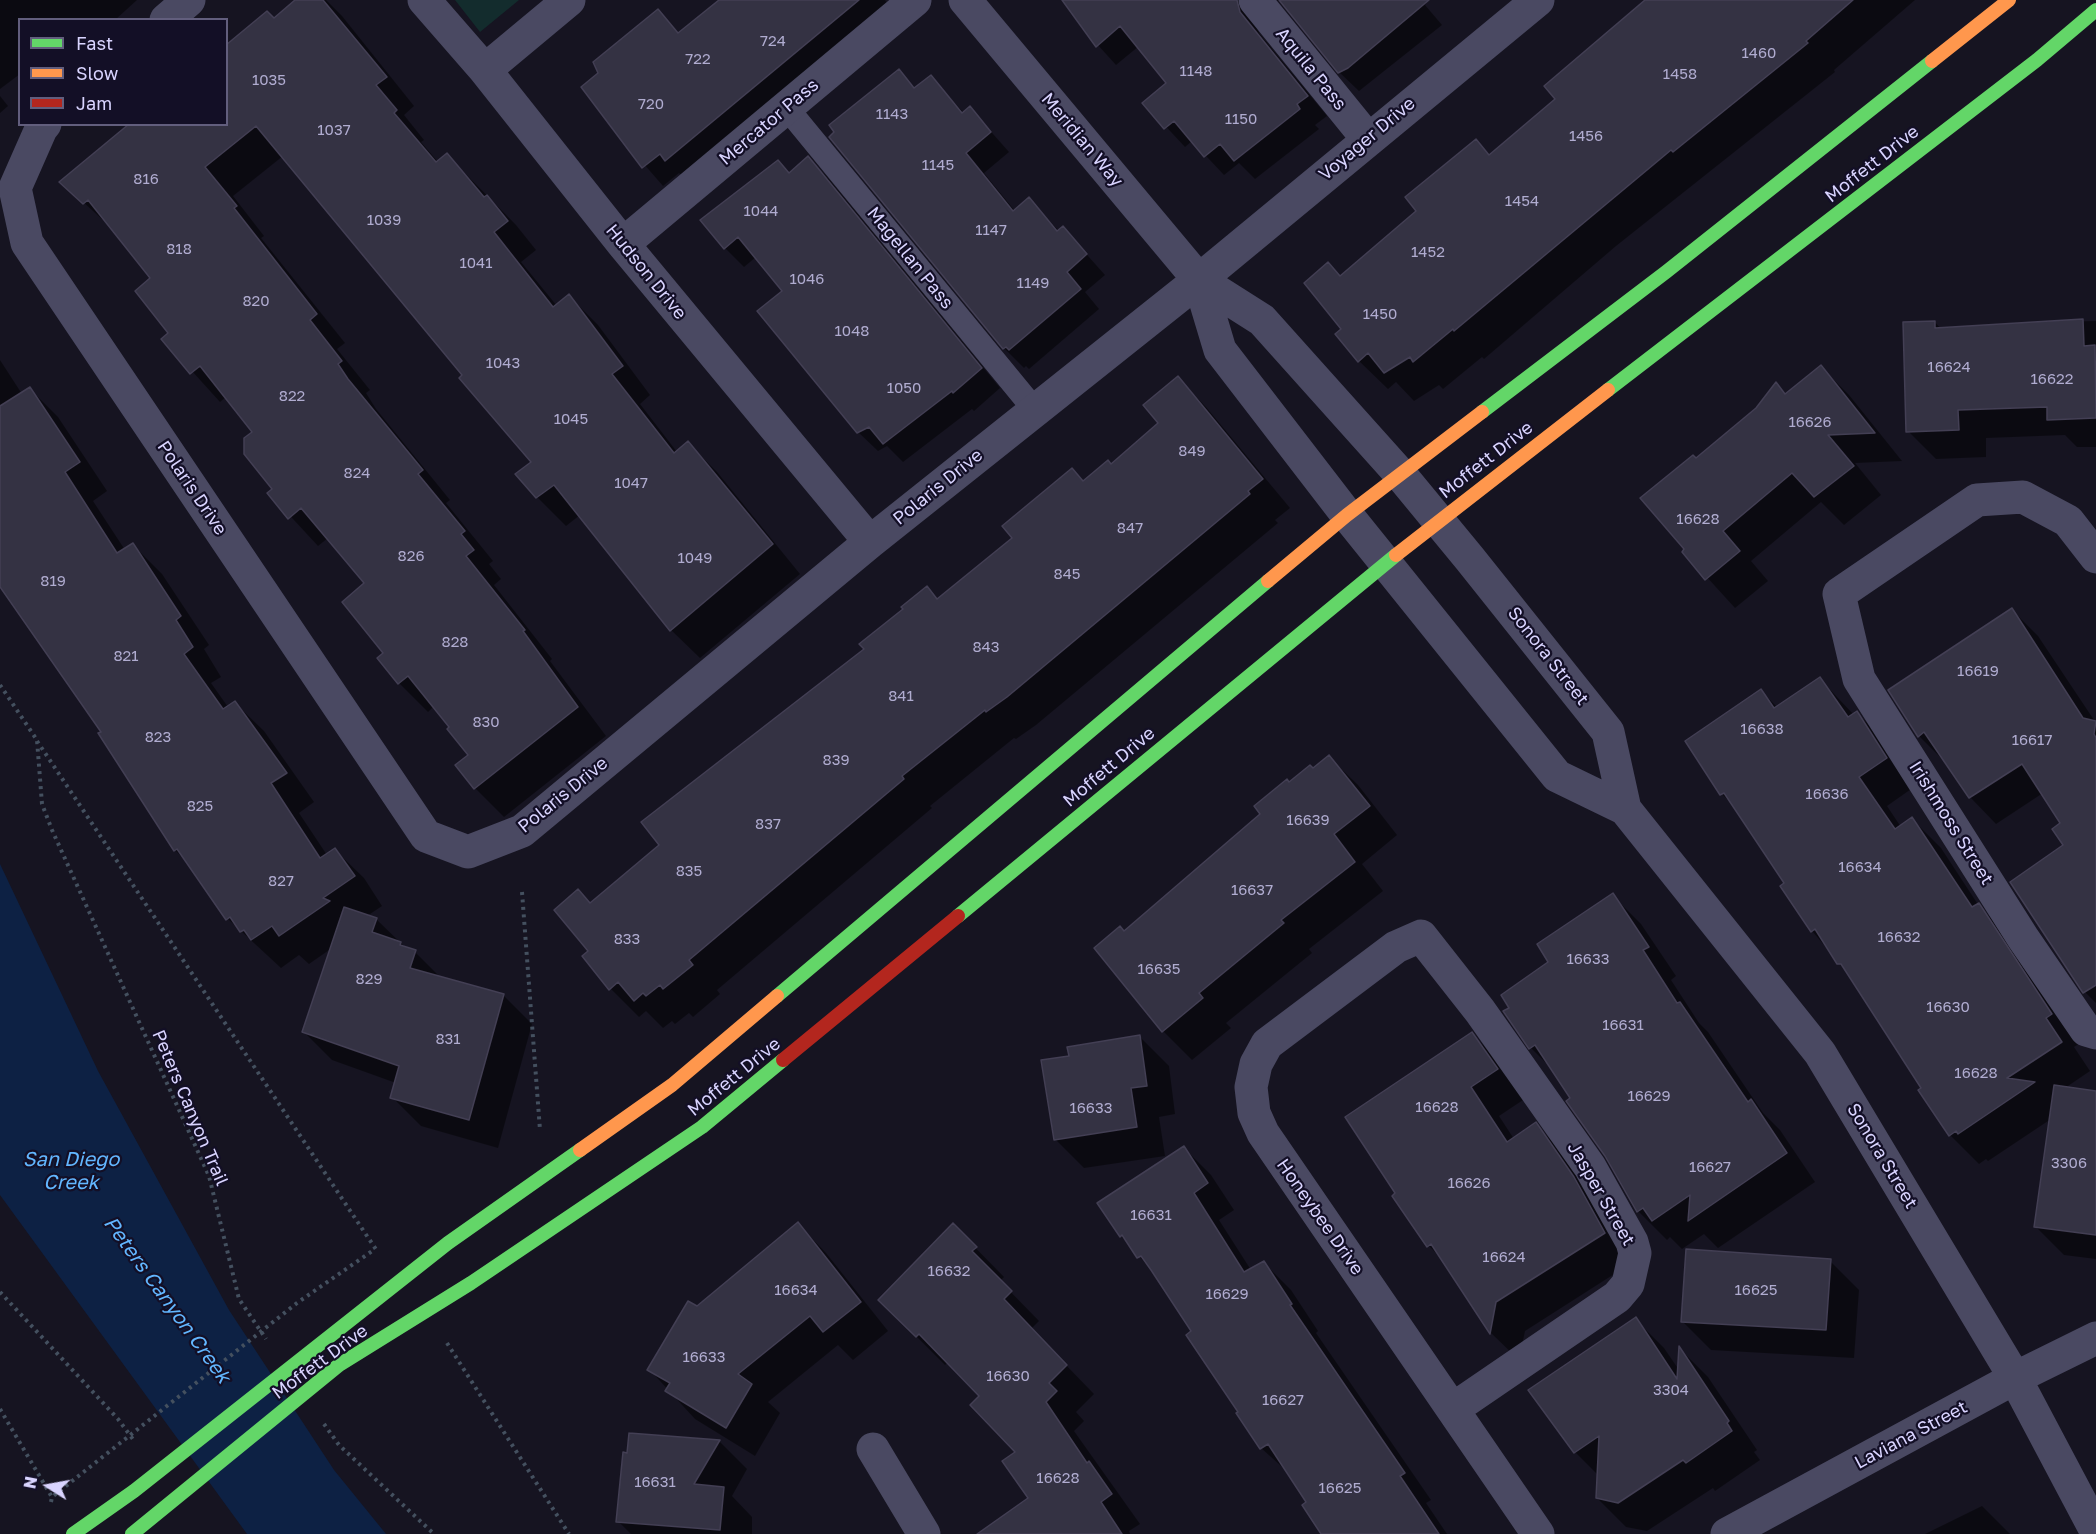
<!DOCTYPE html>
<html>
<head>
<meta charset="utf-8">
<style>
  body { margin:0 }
  #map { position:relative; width:2096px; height:1534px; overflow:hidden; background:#161421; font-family:"Golos Text",sans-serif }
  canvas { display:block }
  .legend { position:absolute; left:18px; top:18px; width:210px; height:108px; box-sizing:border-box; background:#130f26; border:2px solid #625e7d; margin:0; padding:8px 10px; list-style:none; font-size:18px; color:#d9d4ff }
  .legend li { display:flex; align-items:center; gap:12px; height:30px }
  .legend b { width:30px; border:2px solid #625e7d }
  .north { position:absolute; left:18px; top:1456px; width:60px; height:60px; -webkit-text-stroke:4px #130f26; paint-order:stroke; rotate:281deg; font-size:16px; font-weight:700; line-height:24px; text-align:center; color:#d9d4ff }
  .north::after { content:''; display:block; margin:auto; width:21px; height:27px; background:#d9d4ff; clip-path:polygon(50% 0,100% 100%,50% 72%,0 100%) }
</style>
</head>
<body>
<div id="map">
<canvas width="2096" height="1534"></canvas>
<ul class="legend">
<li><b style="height:8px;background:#63d668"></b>Fast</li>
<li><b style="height:8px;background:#ff974d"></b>Slow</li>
<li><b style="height:8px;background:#b3261e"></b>Jam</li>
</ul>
<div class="north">N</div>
</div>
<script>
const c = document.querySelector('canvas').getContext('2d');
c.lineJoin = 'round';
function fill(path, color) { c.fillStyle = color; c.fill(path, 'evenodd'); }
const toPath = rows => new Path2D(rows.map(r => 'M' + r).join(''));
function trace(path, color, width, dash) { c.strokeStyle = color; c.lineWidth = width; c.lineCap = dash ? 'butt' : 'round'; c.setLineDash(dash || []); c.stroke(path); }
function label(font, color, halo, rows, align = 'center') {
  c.font = font + ' "Golos Text",sans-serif'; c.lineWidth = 4.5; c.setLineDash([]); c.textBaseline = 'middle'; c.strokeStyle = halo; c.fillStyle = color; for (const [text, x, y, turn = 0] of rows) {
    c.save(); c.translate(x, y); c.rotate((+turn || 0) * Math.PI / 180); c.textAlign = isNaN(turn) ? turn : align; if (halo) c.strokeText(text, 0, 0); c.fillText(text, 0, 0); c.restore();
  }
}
const green = toPath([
  [455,0,519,0,480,32]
]);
const water = toPath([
  [0,864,98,1071,229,1310,334,1470,386,1534,247,1534,0,1195]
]);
const shadow = toPath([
  [0,0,137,0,115,20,20,20,20,74,0,89],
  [298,0,326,0,342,16,414,106,404,115,424,140,421,142,438,162,447,155,516,225,536,250,521,262,557,306,569,296,598,325,650,395,640,404,677,452,688,443,717,472,800,574,700,658,671,630,580,515,566,526,537,497,533,462,283,156,233,196,264,236,261,238,345,343,337,349,370,390,366,393,376,409,450,500,446,503,493,561,489,564,501,579,494,585,552,659,550,661,606,736,504,817,475,788,457,765,470,755,451,727,434,706,428,712,399,683,385,653,366,584,328,538,318,546,269,493,274,489,254,432,226,397,220,402,163,339,170,333,152,278,114,230,61,182,226,124,274,20],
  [722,0,885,0,891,8,686,179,679,173,663,186,610,125,612,123,600,73,658,11,680,34],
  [1064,0,1428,0,1425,5,1442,25,1359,91,1339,72,1282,1,1273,0,1255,23,1259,33,1327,116,1315,125,1319,129,1255,179,1239,163,1224,175,1192,141,1185,147,1144,103,1169,83,1139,46,1116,65,1077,22,1080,19],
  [1647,0,1915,0,1834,70,1835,72,1616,246,1484,359,1482,357,1443,389,1439,385,1414,401,1396,382,1388,389,1359,361,1343,329,1328,264,1341,277,1418,211,1476,141,1490,156,1557,99],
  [898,71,916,89,931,77,964,113,970,108,1009,152,984,173,1015,211,1029,199,1059,231,1063,228,1105,275,1085,292,1099,309,1029,369,1026,366,1024,368,1004,348,831,137],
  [0,96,8,106,0,113],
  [808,158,827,177,1000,388,974,411,972,409,903,462,887,446,878,451,858,432,784,291,756,257,744,267,725,248,778,162,790,174],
  [2096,321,2096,447,2077,447,2065,435,1986,438,1986,457,1936,459,1908,431,1935,322,1941,329,2009,326,2009,323],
  [0,360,22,394,30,389,58,417,107,491,93,501,125,550,133,545,162,574,209,645,204,649,221,677,211,683,228,707,235,703,264,731,314,802,299,813,327,855,335,850,364,878,382,906,367,916,376,919,406,948,415,952,442,979,503,995,532,1024,498,1148,421,1126,392,1097,396,1083,332,1060,303,1031,332,948,309,964,299,955,281,968,228,919,189,864,175,850,100,734,103,732,0,584],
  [1821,367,1849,395,1902,461,1855,463,1881,495,1844,525,1821,502,1751,561,1768,581,1735,608,1684,552,1696,460,1757,409,1776,384,1786,395],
  [1178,378,1206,407,1290,508,1275,520,1278,523,1036,725,1016,739,1014,738,930,806,932,808,717,990,720,994,693,1017,689,1013,675,1024,672,1021,663,1028,646,1011,639,1017,610,988,590,952,578,891,591,904,661,845,927,588,939,600,1084,482,1111,465,1160,423],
  [2012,610,2038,636,2096,723,2096,1003,2085,992,2012,882,2065,846,2062,824,2043,793,1996,824,1970,797,1945,762,1919,736],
  [1820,679,1854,715,1857,713,1886,742,1914,787,1887,806,1901,827,1912,819,1941,848,1979,906,2007,934,2080,1043,2074,1047,2090,1071,2065,1088,2096,1092,2096,1259,2064,1255,2035,1226,2051,1119,1988,1161,1986,1159,1979,1164,1950,1135,1920,1091,1923,1089,1850,975,1812,931,1782,887,1786,884,1735,807,1722,794,1761,691,1778,708],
  [1329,757,1358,785,1397,835,1362,864,1383,891,1309,949,1312,953,1226,1023,1231,1028,1192,1060,1163,1031,1096,948,1125,933],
  [1612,895,1641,924,1676,976,1671,980,1699,1023,1708,1032,1763,1113,1780,1130,1815,1182,1718,1248,1704,1234,1682,1249,1670,1237,1667,1240,1638,1211,1555,1072,1531,1048,1511,1008],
  [1472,1034,1501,1063,1526,1098,1499,1116,1514,1139,1535,1124,1564,1153,1633,1262,1525,1331,1519,1360,1491,1333,1446,1263,1429,1246,1394,1196],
  [1140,1037,1169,1066,1175,1114,1159,1117,1165,1156,1084,1168,1055,1139,1070,1058],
  [1184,1148,1211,1175,1234,1210,1219,1220,1251,1270,1264,1263,1291,1290,1318,1331,1316,1333,1431,1500,1426,1503,1447,1534,1324,1534,1308,1503,1290,1474,1261,1448,1188,1335,1193,1331,1155,1274,1121,1236],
  [798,1224,826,1253,888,1331,853,1360,838,1345,768,1402,780,1413,755,1456,695,1419,649,1369,697,1308],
  [953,1225,1004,1277,1000,1281,1039,1321,1031,1329,1094,1394,1076,1412,1084,1421,1074,1431,1140,1524,1129,1531,1130,1534,1010,1534,1030,1498,1017,1453,981,1396,948,1362,945,1365,880,1300],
  [1830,1261,1859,1290,1854,1358,1711,1350,1682,1321],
  [1635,1319,1664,1348,1679,1370,1680,1349,1708,1377,1757,1450,1754,1452,1760,1460,1715,1491,1713,1488,1647,1531,1626,1527,1597,1498,1599,1476,1575,1452],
  [719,1441,747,1469,732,1496,752,1517,752,1534,631,1534,618,1521],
  [1982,1506,2010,1534,1925,1534]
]);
const building = toPath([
  [295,0,323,0,387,77,376,85,397,110,394,113,436,162,447,153,484,197,487,195,508,221,494,232,553,307,569,294,623,366,612,374,674,453,688,441,773,544,670,631,554,485,536,498,515,474,531,462,459,378,462,375,256,126,205,167,237,206,234,208,317,314,310,320,342,361,338,364,348,379,423,470,418,474,465,531,461,534,474,550,466,556,525,630,523,631,578,707,474,789,455,765,468,755,447,729,449,727,408,676,398,684,377,658,383,653,342,602,364,583,301,508,288,519,267,493,272,489,244,454,244,438,252,432,200,366,190,374,161,339,168,333,135,291,150,278,88,200,83,204,59,182,129,124,226,124,226,45,267,11,274,18,295,0],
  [719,0,859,0,665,161,660,154,642,168,581,87,598,73,593,62,658,9,678,33,719,0],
  [1062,0,1237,0,1240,12,1308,96,1297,104,1300,109,1234,161,1220,144,1204,157,1174,121,1164,129,1142,103,1166,83,1120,26,1096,47,1062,0],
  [1279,0,1429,0,1348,68,1338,73,1279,0],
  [1645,0,1853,0,1806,41,1808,43,1673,152,1671,150,1454,331,1453,329,1413,362,1410,357,1384,373,1368,353,1358,362,1335,334,1341,329,1304,283,1328,262,1340,276,1416,211,1405,197,1476,139,1489,155,1555,99,1544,86,1645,0],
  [899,69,914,88,931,75,962,113,970,106,991,132,966,153,1013,211,1029,197,1057,231,1063,226,1087,254,1067,272,1081,289,1009,350,1006,347,1003,349,829,137,834,132,829,125,899,69],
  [808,156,982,368,953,393,952,391,883,444,869,427,857,433,757,311,782,291,738,237,724,249,700,220,778,160,789,173,808,156],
  [2083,319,2084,346,2095,345,2096,418,2047,420,2047,407,1958,410,1959,430,1906,432,1903,322,1935,321,1935,328,2083,319],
  [1821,365,1875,433,1828,435,1854,466,1814,497,1792,473,1723,531,1740,551,1705,580,1682,552,1684,549,1640,498,1693,455,1696,458,1756,408,1776,382,1785,394,1821,365],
  [1178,376,1263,479,1248,491,1250,494,1007,697,986,712,985,710,902,776,904,779,689,960,693,965,663,989,660,985,646,996,643,993,634,1001,618,982,609,990,582,956,588,951,554,910,578,889,590,903,659,845,641,822,864,649,859,644,903,609,901,607,927,586,937,599,1012,538,1002,526,1072,468,1083,481,1108,460,1111,464,1158,423,1143,405,1178,376],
  [30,387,80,462,65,472,117,553,133,543,181,616,176,620,193,647,184,654,223,709,235,701,287,773,271,783,320,858,335,848,355,876,323,898,330,901,279,936,272,926,251,940,244,930,240,932,230,917,226,920,177,849,174,851,98,733,101,732,0,587,0,406,30,387],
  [2012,608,2083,718,2096,721,2094,734,2096,738,2096,985,2083,993,2010,882,2063,845,2052,829,2060,823,2022,764,1969,798,1924,732,1918,737,1888,690,2012,608],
  [1820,677,1848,717,1857,711,1887,758,1859,777,1895,829,1912,817,1972,907,1979,903,2052,1014,2046,1018,2062,1042,2007,1078,2035,1082,1958,1134,1956,1131,1949,1136,1918,1090,1921,1088,1841,964,1837,964,1815,929,1811,932,1780,886,1784,883,1724,793,1720,795,1685,741,1761,689,1774,708,1820,677],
  [1329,755,1370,806,1334,834,1355,862,1281,920,1284,923,1199,993,1203,998,1162,1032,1094,948,1120,926,1124,931,1260,814,1254,806,1287,779,1289,782,1310,765,1313,768,1329,755],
  [1613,893,1649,947,1643,950,1677,1003,1680,1002,1748,1102,1751,1099,1787,1153,1688,1221,1690,1195,1652,1221,1643,1208,1637,1212,1605,1156,1566,1101,1570,1098,1535,1045,1529,1049,1503,1011,1509,1008,1501,995,1548,962,1537,944,1613,893],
  [344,907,377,918,372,932,401,942,400,945,416,950,410,968,504,994,469,1120,390,1098,399,1066,302,1032,344,907],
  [1472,1032,1498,1069,1471,1087,1507,1142,1536,1122,1574,1177,1605,1233,1496,1302,1490,1334,1431,1244,1427,1247,1392,1196,1395,1193,1345,1117,1472,1032],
  [1140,1035,1147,1086,1131,1088,1137,1127,1054,1140,1041,1060,1069,1056,1067,1047,1140,1035],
  [2054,1085,2096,1091,2096,1235,2034,1227,2054,1085],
  [1184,1146,1208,1183,1194,1193,1244,1272,1264,1261,1292,1304,1290,1305,1405,1473,1400,1476,1439,1534,1321,1534,1302,1505,1306,1502,1268,1444,1260,1449,1236,1413,1238,1412,1186,1335,1191,1331,1151,1270,1141,1256,1137,1258,1122,1235,1120,1237,1097,1203,1184,1146],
  [798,1222,861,1302,823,1332,810,1316,738,1374,752,1384,726,1428,665,1391,670,1383,647,1370,688,1301,697,1306,798,1222],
  [953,1223,977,1247,972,1251,1012,1291,1004,1299,1067,1365,1049,1383,1057,1391,1046,1402,1087,1463,1089,1461,1112,1494,1101,1502,1122,1534,977,1534,1028,1498,1002,1461,1015,1452,970,1405,979,1396,919,1334,916,1337,878,1300,953,1223],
  [1686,1249,1831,1259,1826,1330,1681,1322,1686,1249],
  [1636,1317,1677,1379,1679,1346,1729,1421,1727,1423,1732,1431,1686,1463,1683,1460,1618,1503,1596,1498,1599,1436,1574,1453,1528,1390,1636,1317],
  [629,1433,720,1440,694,1484,724,1487,720,1530,616,1522,623,1452,627,1453,629,1433]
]);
const path = toPath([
  [0,685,37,740,42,804,52,830,209,1176,239,1299,266,1339],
  [37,741,377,1251],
  [522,892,540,1130],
  [0,1292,118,1419,135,1442],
  [447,1343,569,1534],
  [0,1409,53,1499],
  [324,1424,339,1445,434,1534],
  [51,1502,52,1497,297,1303,375,1249]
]);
const lane = toPath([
  [786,107,1034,409]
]);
const street = toPath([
  [424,0,485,70,623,244,870,542],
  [965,0,1199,280,1262,320,1400,474,1470,559,1608,732,1625,809],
  [1255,0,1367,138],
  [166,20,189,0],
  [485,70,569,0],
  [45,124,41,129,15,188,27,243,426,836,468,852,522,831,870,542,1199,280,1538,0],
  [623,244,915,0],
  [1199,280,1220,350,1347,515,1557,776,1625,809,1820,1053,2015,1378,2096,1531],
  [2096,557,2068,521,2023,497,1977,500,1839,594,1859,679,2023,938,2086,1030,2096,1033],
  [1453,1409,1617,1297,1628,1284,1635,1253,1632,1242,1590,1167,1480,1011,1421,936,1396,947,1267,1044,1256,1064,1251,1087,1254,1113,1263,1133,1538,1534],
  [873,1449,924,1534],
  [1727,1534,2015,1378,2096,1338]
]);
const fast = toPath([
  [1608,390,2037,60,2096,10],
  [1482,412,1666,272,1932,61],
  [958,916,1396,555],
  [777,996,1268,581],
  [73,1534,134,1491,448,1243,580,1150],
  [132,1534,339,1365,471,1283,702,1127,783,1060]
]);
const slow = toPath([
  [1932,61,2009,0],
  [1396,555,1608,390],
  [1268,581,1347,515,1482,412],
  [580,1150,672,1085,777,996]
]);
const jam = toPath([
  [783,1060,958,916]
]);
const numberNames = [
  ["724",773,41],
  ["1460",1759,53],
  ["722",698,59],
  ["1148",1196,71],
  ["1458",1680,74],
  ["1035",269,80],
  ["720",651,104],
  ["1143",892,114],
  ["1150",1241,119],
  ["1037",334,130],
  ["1456",1586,136],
  ["1145",938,165],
  ["816",146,179],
  ["1454",1522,201],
  ["1044",761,211],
  ["1039",384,220],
  ["1147",991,230],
  ["818",179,249],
  ["1452",1428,252],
  ["1041",476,263],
  ["1046",807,279],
  ["1149",1033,283],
  ["820",256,301],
  ["1450",1380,314],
  ["1048",852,331],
  ["1043",503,363],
  ["16624",1949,367],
  ["16622",2052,379],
  ["1050",904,388],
  ["822",292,396],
  ["1045",571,419],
  ["16626",1810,422],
  ["849",1192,451],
  ["824",357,473],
  ["1047",631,483],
  ["16628",1698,519],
  ["847",1130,528],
  ["826",411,556],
  ["1049",695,558],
  ["845",1067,574],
  ["819",53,581],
  ["828",455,642],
  ["843",986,647],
  ["821",126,656],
  ["16619",1978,671],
  ["841",901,696],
  ["830",486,722],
  ["16638",1762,729],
  ["823",158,737],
  ["16617",2032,740],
  ["839",836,760],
  ["16636",1827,794],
  ["825",200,806],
  ["16639",1308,820],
  ["837",768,824],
  ["16634",1860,867],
  ["835",689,871],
  ["827",281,881],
  ["16637",1252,890],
  ["16632",1899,937],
  ["833",627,939],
  ["16633",1588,959],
  ["16635",1159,969],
  ["829",369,979],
  ["16630",1948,1007],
  ["16631",1623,1025],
  ["831",448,1039],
  ["16628",1976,1073],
  ["16629",1649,1096],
  ["16628",1437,1107],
  ["16633",1091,1108],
  ["3306",2069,1163],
  ["16627",1710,1167],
  ["16626",1469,1183],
  ["16631",1151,1215],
  ["16624",1504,1257],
  ["16632",949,1271],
  ["16634",796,1290],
  ["16625",1756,1290],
  ["16629",1227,1294],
  ["16633",704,1357],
  ["16630",1008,1376],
  ["3304",1671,1390],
  ["16627",1283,1400],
  ["16628",1058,1478],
  ["16631",655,1482],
  ["16625",1340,1488]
];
const streetNames = [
  ["Aquila Pass",1311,69,51],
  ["Mercator Pass",769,122,-40],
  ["Voyager Drive",1367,139,-40],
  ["Meridian Way",1082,140,50],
  ["Moffett Drive",1872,164,-38],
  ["Magellan Pass",910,258,51],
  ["Hudson Drive",646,272,51],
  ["Moffett Drive",1486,460,-38],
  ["Polaris Drive",938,487,-39],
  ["Polaris Drive",192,488,56],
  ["Sonora Street",1548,656,52],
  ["Moffett Drive",1109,767,-40],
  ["Polaris Drive",563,795,-39],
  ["Irishmoss Street",1951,823,58],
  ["Moffett Drive",734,1077,-39],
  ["Peters Canyon Trail",190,1108,67],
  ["Sonora Street",1882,1156,59],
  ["Jasper Street",1601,1194,60],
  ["Honeybee Drive",1320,1217,55],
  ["Moffett Drive",320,1362,-36],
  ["Laviana Street",1911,1435,-28]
];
const waterNames = [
  ["San Diego",71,1160],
  ["Creek",71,1183],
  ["Peters Canyon Creek",167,1300,54]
];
fill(green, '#132c2d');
fill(water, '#0d2144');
fill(shadow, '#0007');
fill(building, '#343243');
trace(building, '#433f54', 1.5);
trace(path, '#44505f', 4, [3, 4.5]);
trace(lane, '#4a4962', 24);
trace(street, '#4a4962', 33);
trace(fast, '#63d668', 14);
trace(slow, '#ff974d', 14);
trace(jam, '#b3261e', 14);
label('15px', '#b0acd0', null, numberNames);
label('18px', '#d9d4ff', '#130f26', streetNames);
label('italic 20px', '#62b6ff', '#130f26', waterNames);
</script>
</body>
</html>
